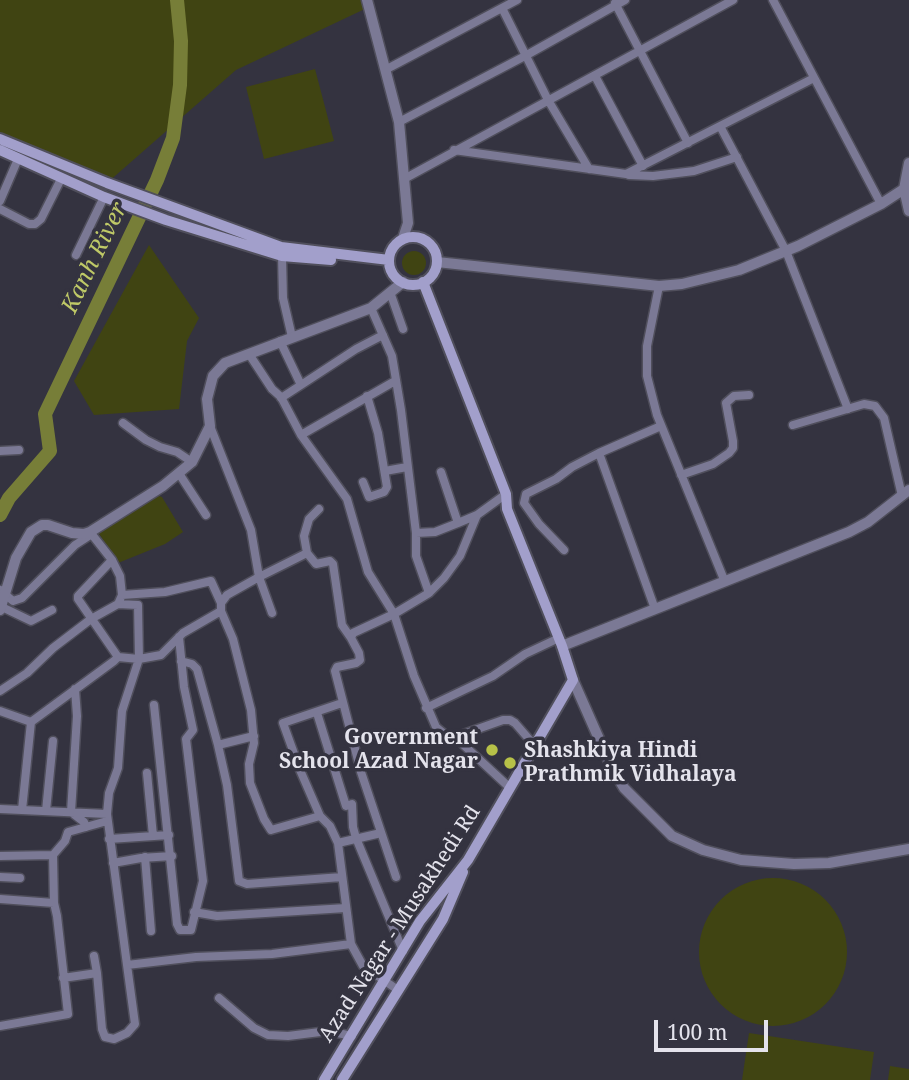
<!DOCTYPE html>
<html>
<head>
<meta charset="utf-8">
<style>
  body { margin:0 }
  #map { position:relative; width:909px; height:1080px; overflow:hidden; background:#343340; font-family:"Noto Serif",serif }
  canvas { display:block }
  .scale { position:absolute; left:654px; top:1020px; width:114px; height:32px; box-sizing:border-box; border:4px solid #e4e3ec; border-top:0; padding-left:9px; font-size:21px; line-height:24px; white-space:nowrap; color:#e4e3ec; -webkit-text-stroke:5px #343340; paint-order:stroke }
</style>
</head>
<body>
<div id="map">
<canvas width="909" height="1080"></canvas>
<div class="scale">100 m</div>
</div>
<script>
const c = document.querySelector('canvas').getContext('2d');
c.lineJoin = 'round';
function fill(path, color) { c.fillStyle = color; c.fill(path, 'evenodd'); }
const toPath = rows => new Path2D(rows.map(r => 'M' + r).join(''));
function trace(path, color, width, dash) { c.strokeStyle = color; c.lineWidth = width; c.lineCap = dash ? 'butt' : 'round'; c.setLineDash(dash || []); c.stroke(path); }
function label(font, color, halo, rows, align = 'center') {
  c.font = font + ' "Noto Serif",serif'; c.lineWidth = 7; c.setLineDash([]); c.textBaseline = 'middle'; c.strokeStyle = halo; c.fillStyle = color; for (const [text, x, y, turn = 0] of rows) {
    c.save(); c.translate(x, y); c.rotate((+turn || 0) * Math.PI / 180); c.textAlign = isNaN(turn) ? turn : align; if (halo) c.strokeText(text, 0, 0); c.fillText(text, 0, 0); c.restore();
  }
}
const green = toPath([
  [0,0,367,0,369,7,236,70,107,183,0,139],
  [315,69,334,141,264,159,246,87],
  [149,245,199,318,187,341,179,409,94,415,74,381],
  '402 263a12 12 0 1 1 24 0a12 12 0 1 1-24 0Z',
  [159,496,162,497,183,532,165,544,118,563,98,532],
  '699 952a74 74 0 1 1 148 0a74 74 0 1 1-148 0Z',
  [749,1033,874,1052,870,1080,742,1080],
  [890,1066,909,1069,909,1080,888,1080]
]);
const river = toPath([
  [0,515,9,498,50,451,45,414,157,180,173,138,180,85,181,41,177,0]
]);
const minor = toPath([
  [773,0,881,204],
  [615,3,688,143],
  [502,8,548,100,589,169],
  [385,70,517,0],
  [595,76,643,166],
  [399,122,525,56,625,0],
  [720,126,786,251,848,409],
  [454,150,626,174,814,78],
  [629,175,653,176,694,171,737,157],
  [404,179,733,0],
  [0,201,18,159],
  [0,209,29,224,35,224,41,219,61,179],
  [76,255,104,197],
  [282,256,283,298,292,337],
  [659,286,647,346,647,376,657,415,725,582],
  [390,292,403,329],
  [371,308,392,356,401,410,416,533,416,556,429,593],
  [280,341,301,385,356,349,383,335],
  [249,354,272,389,281,397,301,435,347,499,368,572,394,614,353,633,351,638,359,653,360,660,356,663,337,667,335,671,361,772,396,877],
  [281,398,301,385],
  [123,423,146,440,160,447,177,452,192,462],
  [793,425,864,404,875,406,884,418,902,496],
  [210,426,251,530,259,577,227,595,221,603,221,611],
  [301,435,395,381],
  [0,451,19,450],
  [599,453,655,609],
  [385,471,407,467],
  [441,472,458,523,477,515],
  [180,475,206,515],
  [681,475,713,464,729,453,733,448,733,441,726,403,734,396,749,395],
  [363,482,369,497,384,492,387,487,378,433,367,396],
  [506,494,477,515,460,556,444,578,429,593,394,614,414,676,436,727,447,736,455,737,503,720,510,720,515,723,535,746],
  [319,509,309,519,304,536,307,553,316,564,330,561,333,564,342,625,351,638],
  [416,533,435,532,458,523],
  [564,550,539,524,524,503,526,494,556,479,572,467,599,453,661,426],
  [112,560,78,596,78,599,118,657],
  [0,590,13,601,22,598,75,545,92,534],
  [122,595,165,592,211,581,221,603],
  [0,606,31,621,52,610],
  [272,613,259,577,307,553],
  [181,661,192,664,197,669,218,745,227,785,239,881,247,884,342,877],
  [75,689,77,716,71,812,84,822,86,827],
  [0,691,27,673,53,648,91,619,118,604,122,595,120,576,112,560,90,532],
  [154,705,177,924,180,930,191,930,203,881,186,739,193,730,184,687,179,637],
  [426,708,493,676,525,654,559,638],
  [0,711,31,722,114,661,118,657,139,659,138,605,118,604],
  [317,713,346,806,352,804,353,827,356,838,403,951],
  [455,737,509,787],
  [218,745,254,736],
  [147,773,153,836],
  [0,809,107,814,109,793,118,768,122,711,139,659,161,655,183,633,221,611,233,639,251,710,254,743,249,764,250,783,264,819,271,830,320,816,330,826,338,843,351,944,363,966,398,990],
  [22,810,31,722],
  [46,811,53,741],
  [107,814,127,965,196,957,272,954,351,944],
  [320,816,300,770,283,723,342,703],
  [109,839,169,835],
  [338,843,381,833],
  [0,856,53,855,65,841,68,832,107,821],
  [145,857,151,931],
  [113,863,141,858,172,856],
  [0,877,20,878],
  [0,899,54,903],
  [194,912,217,916,346,908],
  [97,973,102,1029,105,1037,114,1039,127,1033,135,1024,127,965],
  [63,978,97,973,94,956],
  [219,998,254,1028,268,1035,288,1036,328,1031,352,1036],
  [0,1026,68,1014,57,916,54,903,53,855]
]);
const tertiary = toPath([
  [367,0,399,122,408,223,403,238],
  [909,163,904,189,909,211],
  [437,262,659,286,682,284,739,270,798,246,881,204,904,189],
  [0,610,16,558,31,532,42,525,48,525,72,533,84,534,90,532,163,486,192,462,210,426,207,399,213,376,225,363,371,308,403,282],
  [562,646,849,532,868,522,909,490],
  [573,680,611,766,624,788,672,836,703,850,741,860,794,864,829,863,909,849]
]);
const secondary = toPath([
  [0,139,107,183,281,247,389,260],
  [0,150,104,197,166,220,282,256,331,260],
  '389 261a24 24 0 1 1 48 0a24 24 0 1 1-48 0Z',
  [324,1080,420,921,468,860,573,680,562,646,507,509,506,494,423,282],
  [342,1080,443,919,463,872]
]);
const markers = [
  [492,750,7,"#b7c148"],
  [510,763,7,"#b7c148"]
];
const poiNames = [
  ["Government",478,738],
  ["School Azad Nagar",478,762],
  ["Shashkiya Hindi",524,751,"left"],
  ["Prathmik Vidhalaya",524,775,"left"]
];
const streetNames = [
  ["Azad Nagar - Musakhedi Rd",400,924,-57]
];
const waterNames = [
  ["Kanh River",95,258,-64]
];
fill(green, '#404412');
trace(river, '#777e38', 14);
trace(minor, '#504f5c', 11);
trace(tertiary, '#504f5c', 13);
trace(secondary, '#504f5c', 14);
trace(minor, '#7b7995', 8);
trace(tertiary, '#7b7995', 10);
trace(secondary, '#a29fcb', 10);
for (const [x, y, r, color] of markers) { const dot = new Path2D(); dot.arc(x, y, r, 0, 2 * Math.PI); c.fillStyle = color; c.fill(dot); trace(dot, '#343340', 2.5); }
label('bold 21px', '#e4e3ec', '#343340', poiNames, 'right');
label('21px', '#e4e3ec', '#343340', streetNames);
label('italic 23px', '#bfc967', '#343340', waterNames);
</script>
</body>
</html>
